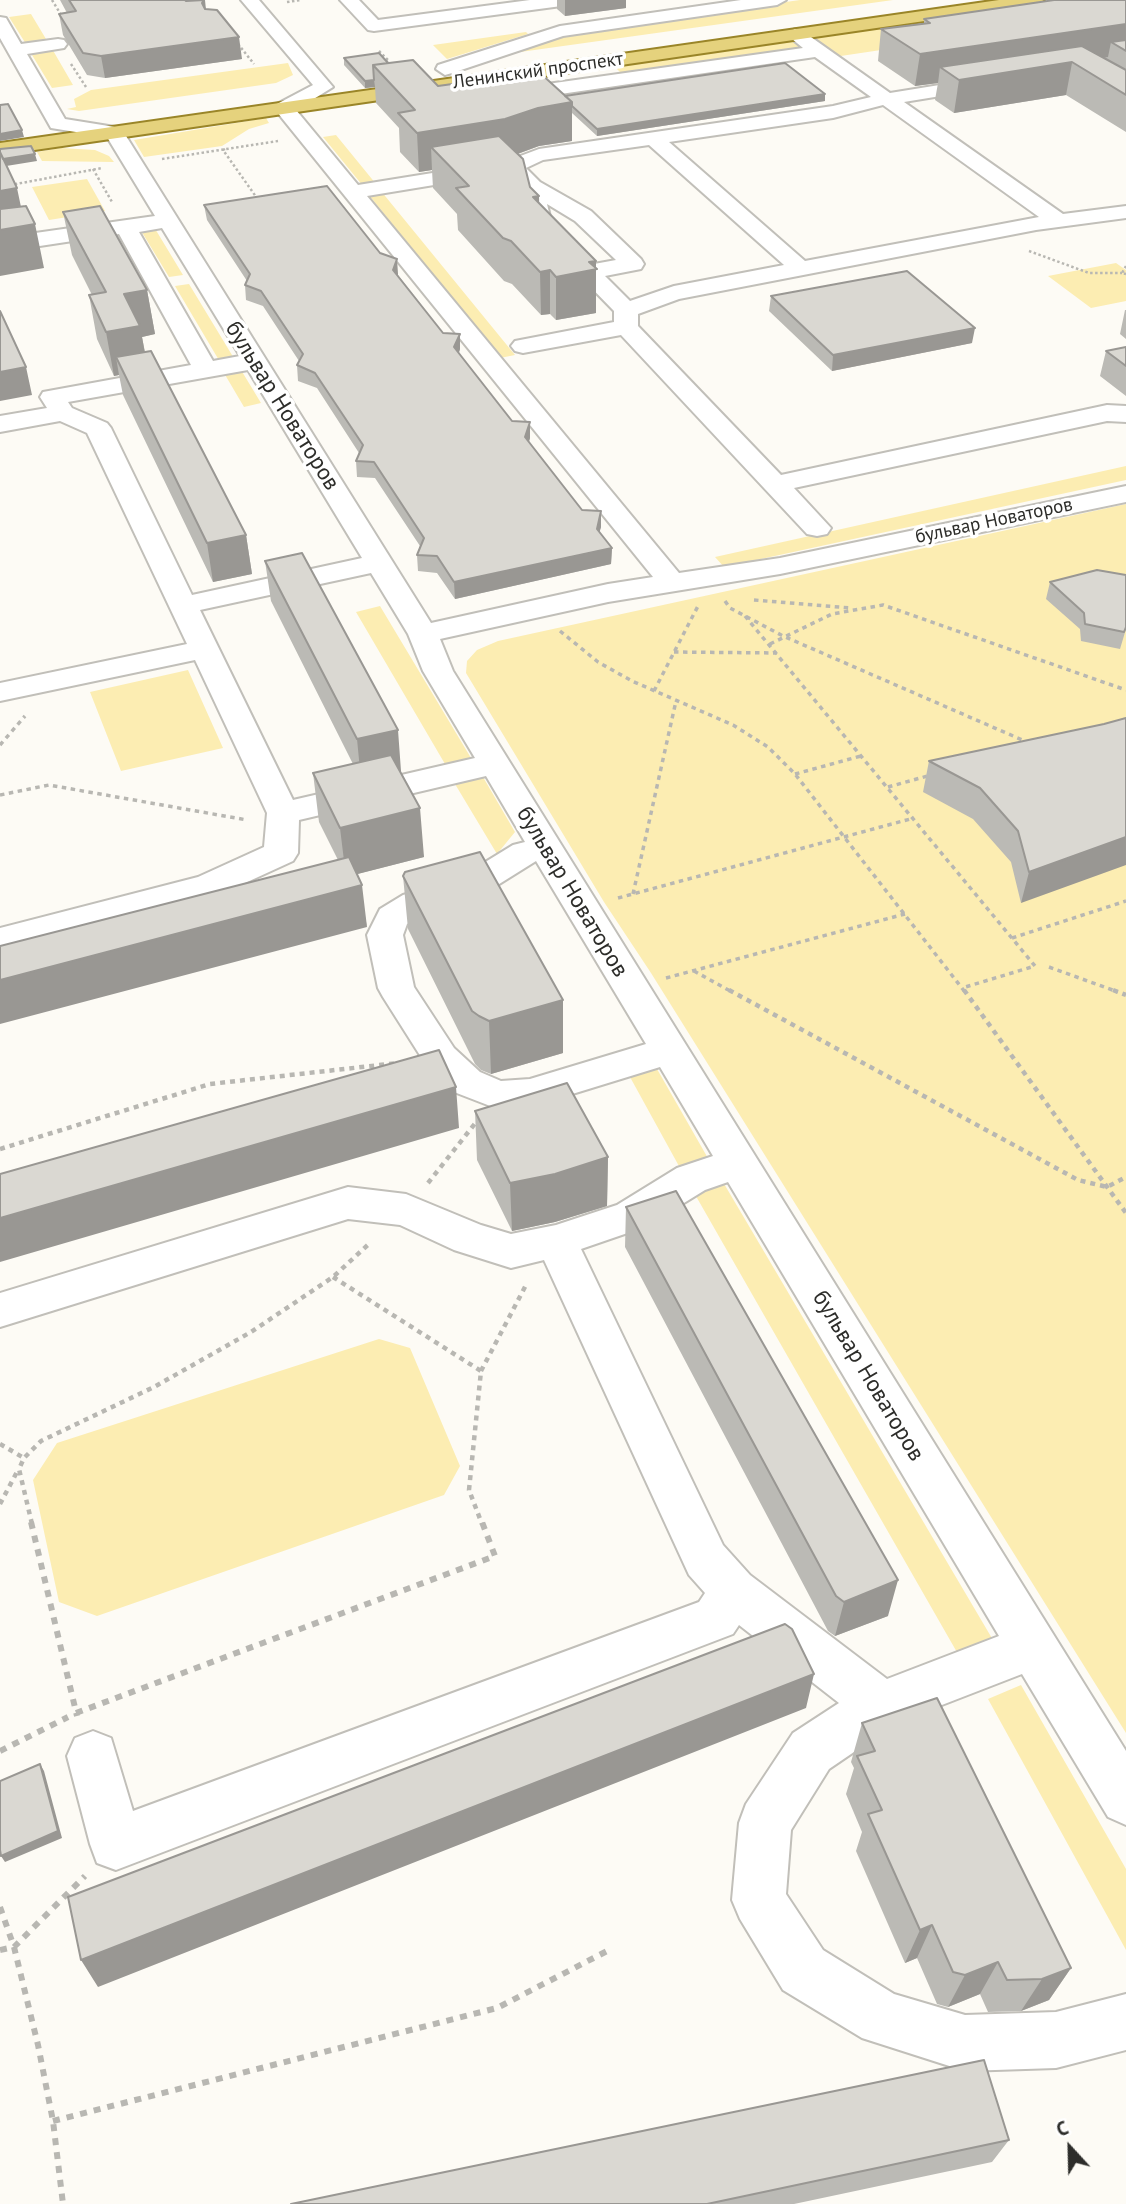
<!DOCTYPE html>
<html>
<head>
<meta charset="utf-8">
<style>
  body { margin:0 }
  #map { position:relative; width:1126px; height:2204px; overflow:hidden; background:#fdfbf5; font-family:"PT Sans",sans-serif }
  canvas { display:block }
  .north { position:absolute; left:1035px; top:2113px; width:70px; height:70px; -webkit-text-stroke:5px #fff; paint-order:stroke; rotate:338deg; font-size:19px; font-weight:700; line-height:28px; text-align:center; color:#2d2d2a }
  .north::after { content:''; display:block; margin:auto; width:24px; height:32px; background:#2d2d2a; clip-path:polygon(50% 0,100% 100%,50% 72%,0 100%) }
</style>
</head>
<body>
<div id="map">
<canvas width="1126" height="2204"></canvas>
<div class="north">С</div>
</div>
<script>
const c = document.querySelector('canvas').getContext('2d');
c.lineJoin = 'round';
function fill(path, color) { c.fillStyle = color; c.fill(path, 'evenodd'); }
const toPath = rows => new Path2D(rows.map(r => 'M' + r).join(''));
function trace(path, color, width, dash) { c.strokeStyle = color; c.lineWidth = width; c.lineCap = dash ? 'butt' : 'round'; c.setLineDash(dash || []); c.stroke(path); }
function label(font, color, halo, rows, align = 'center') {
  c.font = font + ' "PT Sans",sans-serif'; c.lineWidth = 7; c.setLineDash([]); c.textBaseline = 'middle'; c.strokeStyle = halo; c.fillStyle = color; for (const [text, x, y, turn = 0] of rows) {
    c.save(); c.translate(x, y); c.rotate((+turn || 0) * Math.PI / 180); c.textAlign = isNaN(turn) ? turn : align; if (halo) c.strokeText(text, 0, 0); c.fillText(text, 0, 0); c.restore();
  }
}
const green = toPath([
  [800,0,893,0,513,53,505,52,578,31],
  [1077,0,955,39,834,57,808,39],
  [31,14,49,44,26,44,9,17],
  [526,32,528,34,447,59,433,45],
  [793,41,804,49,623,75,614,66],
  [51,47,73,85,52,88,32,55],
  [288,63,293,75,276,83,79,111,67,109,76,107,74,99,91,90],
  [266,118,269,123,249,129,222,146,144,157,134,140],
  [336,135,376,184,363,186,323,137],
  [61,148,95,150,109,156,114,162,42,161,37,152],
  [87,179,105,211,49,220,32,187],
  [381,191,515,355,500,358,368,194],
  [154,227,183,275,169,277,140,229],
  [1116,263,1126,270,1126,301,1091,308,1048,276],
  [189,284,235,360,220,362,175,286],
  [241,370,261,403,244,407,224,373],
  [1126,466,1126,480,724,567,715,557],
  [1126,504,1126,1733,651,973,604,902,466,673,467,661,477,650,498,641],
  [380,606,471,758,445,764,356,612],
  [188,670,223,748,121,771,90,692],
  [483,777,515,832,497,854,455,784],
  [657,1069,709,1160,680,1168,630,1077],
  [723,1182,993,1640,958,1654,693,1191],
  [379,1339,410,1348,460,1466,444,1495,97,1616,59,1602,33,1480,57,1443],
  [1021,1685,1126,1869,1126,1950,988,1699]
]);
const pathFar3 = toPath([
  [52,0,63,18],
  [287,2,301,0],
  [238,44,254,64],
  [379,51,389,61,384,63],
  [71,64,86,87],
  [225,149,223,150,259,201],
  [162,159,278,141],
  [93,169,112,202],
  [0,187,102,168],
  [1029,251,1089,273,1122,273],
  [1126,266,1122,273,1126,274]
]);
const pathFar2 = toPath([
  [754,600,850,608],
  [725,601,730,608,783,636,1027,742],
  [745,616,1035,966,962,988],
  [560,631,598,662,632,681,733,725,768,747,795,774,965,992],
  [770,644,832,614,883,605,1126,690],
  [674,652,777,653],
  [654,691,698,606],
  [0,745,25,716],
  [795,774,861,756],
  [888,787,931,775],
  [0,795,49,785,247,820],
  [633,894,676,701],
  [618,898,914,818],
  [1012,938,1126,901],
  [1049,967,1118,992],
  [694,971,732,992],
  [666,978,905,914]
]);
const pathFar1 = toPath([
  [729,990,1078,1180,1107,1187,1126,1177],
  [964,990,1126,1213],
  [1113,990,1126,995],
  [0,1149,210,1084,398,1063],
  [428,1183,477,1121],
  [333,1277,481,1371,469,1490,482,1524],
  [481,1371,526,1285],
  [0,1444,24,1458],
  [0,1504,18,1470],
  [32,1524,19,1469,24,1458,41,1441,154,1387,251,1332,333,1277,371,1242]
]);
const path = toPath([
  [31,1522,77,1716],
  [76,1713,495,1556,482,1522],
  [0,1751,68,1717],
  [0,1907,14,1947,38,2045,53,2121,63,2204],
  [0,1950,14,1947,85,1876],
  [53,2121,497,2008,611,1949]
]);
const minor = toPath([
  [241,0,259,0,333,87,296,110,358,185,507,161,539,149,833,106,871,97,815,57,533,98,523,92,533,86,803,48,786,34,795,29,801,30,890,93,989,77,996,79,998,83,996,87,904,102,1063,214,1126,206,1126,218,1036,230,679,299,638,314,638,326,781,475,1107,405,1126,406,1126,422,1107,421,794,488,831,528,827,534,817,536,807,534,621,335,523,353,515,351,511,346,515,341,614,322,614,311,533,228,523,188,507,173,367,196,679,573,780,558,1126,486,1126,502,780,574,608,602,440,639,453,671,1126,1751,1126,1825,1108,1817,1022,1674,898,1722,829,1769,791,1830,786,1894,823,1950,894,1994,965,2015,1056,2012,1126,1994,1126,2050,1056,2068,965,2071,862,2038,783,1990,740,1919,732,1900,739,1823,746,1804,793,1733,839,1703,739,1625,733,1634,116,1870,97,1863,90,1844,67,1756,75,1738,93,1731,111,1738,133,1811,699,1602,705,1593,689,1575,544,1260,511,1268,454,1250,400,1225,348,1219,0,1327,0,1293,348,1187,406,1194,481,1225,511,1234,556,1225,617,1205,677,1168,713,1156,660,1067,530,1107,498,1109,454,1092,428,1068,383,997,378,988,367,935,380,909,403,895,456,880,513,845,525,842,486,776,299,820,298,853,293,861,221,894,0,952,0,928,198,877,264,847,267,813,195,660,0,701,0,683,187,644,87,433,60,421,0,432,0,416,47,408,40,397,43,392,191,365,119,234,0,252,0,238,155,216,107,137,51,128,0,38,0,17,6,18,21,44,58,39,64,40,67,44,64,48,27,54,65,119,121,128,431,623,608,584,653,577,277,112,274,108,277,104,313,85,241,0],
  [883,105,1039,217,805,261,669,142,833,118,883,105],
  [649,145,784,265,674,286,630,301,605,276,641,269,644,264,641,259,591,211,540,182,526,168,543,160,649,145],
  [547,204,575,221,616,260,594,264,551,221,547,204],
  [162,228,240,356,213,361,139,232,162,228],
  [248,370,362,558,192,595,111,428,107,423,72,408,68,402,248,370],
  [371,573,408,634,423,671,475,758,293,800,200,610,371,573],
  [536,861,646,1044,530,1079,501,1081,480,1072,454,1048,414,987,403,935,407,924,427,911,480,896,536,861],
  [728,1182,999,1636,887,1679,750,1575,723,1545,581,1249,645,1227,705,1190,728,1182],
  [340,0,359,0,378,20,530,0,578,0,569,5,374,31,368,30,340,0],
  [741,0,786,0,777,5,563,36,452,73,445,75,436,69,438,65,560,26,741,0]
]);
const major = toPath([
  [999,0,1044,0,1035,5,0,155,0,143,999,0]
]);
const wall = toPath([
  [60,0,185,0,206,9,242,59,105,78,87,75,63,35,59,14,67,13],
  [557,0,626,0,626,8,565,16,557,9],
  [1126,0,1126,132,1066,95,954,113,935,100,938,83,915,86,878,61,881,29,924,23,924,19],
  [344,58,388,63,438,86,565,96,825,101,597,136,572,113,572,141,539,146,518,154,530,187,539,204,596,261,596,313,556,320,550,314,541,315,512,284,504,281,458,230,457,214,433,188,432,170,419,172,400,152,399,128,376,103,375,87,365,88,344,65],
  [204,205,380,253,398,274,398,275,443,333,460,349,459,353,512,421,530,422,530,438,529,442,582,510,601,527,599,532,612,548,611,564,455,599,437,573,418,571,417,555,420,546,375,478,357,477,356,461,359,453,317,388,298,381,297,365,299,361,263,306,246,300,245,285,247,281,207,220],
  [63,212,147,290,155,334,142,337,145,352,246,535,252,574,213,582,123,395,119,375,114,376,97,339,89,295,92,295,72,255],
  [771,296,972,343,832,371,769,311],
  [1125,310,1126,310,1126,339,1120,334],
  [1126,347,1126,396,1100,376,1106,351],
  [265,561,401,771,400,771,424,857,357,874,367,927,338,860,319,822,313,773,353,764,271,601],
  [1126,575,1126,629,1120,649,1081,641,1080,629,1046,599,1050,582],
  [1104,724,1021,903,1011,862,973,819,923,792,929,761],
  [403,876,563,1053,491,1074,481,1070,475,1064,408,929],
  [475,1111,608,1157,607,1206,555,1222,512,1231,477,1160],
  [626,1207,888,1616,835,1636,828,1631,625,1247],
  [862,1723,1071,1968,1049,2000,1021,2011,988,2012,980,1994,948,2007,937,2004,917,1958,905,1963,856,1851,862,1832,846,1794,854,1768,851,1762],
  [1009,2140,992,2162,794,2204,291,2204]
]);
const shadedWall = toPath([
  [204,0,205,0,207,20,202,3],
  [565,0,626,0,626,8,565,16],
  [1126,24,1126,51,1111,42,1108,57,1072,63,1066,95,954,113,959,80,940,67,938,83,915,86,920,54],
  [239,37,242,59,105,78,101,56],
  [374,80,375,87,365,88,365,81],
  [825,94,825,101,597,136,597,129],
  [572,102,572,141,539,146,506,158,431,147,432,170,419,172,417,133,538,108],
  [22,130,24,137,0,141,0,134],
  [35,154,37,161,0,167,0,159],
  [17,188,25,226,35,224,44,268,0,276,0,191],
  [539,196,540,238,533,197],
  [397,259,398,274,394,284,393,270],
  [596,261,596,313,556,320,556,277,589,262],
  [550,270,550,314,541,315,540,272],
  [147,290,155,334,142,337,148,370,116,357,119,375,114,376,106,332,124,294],
  [975,328,972,343,832,371,833,355],
  [460,334,460,349,455,363,454,347],
  [26,367,32,395,0,401,0,372],
  [530,422,530,438,525,453,525,437],
  [601,511,601,527,596,545,597,529],
  [246,535,252,574,213,582,207,543],
  [612,548,611,564,455,599,454,582],
  [398,730,401,771,361,780,357,739],
  [420,808,424,857,346,877,340,828],
  [1126,837,1126,865,1021,903,1029,872],
  [362,885,367,927,0,1024,0,980],
  [563,1000,563,1053,491,1074,489,1021],
  [456,1087,459,1128,0,1262,0,1218],
  [608,1157,607,1206,555,1222,512,1231,510,1183],
  [898,1580,888,1616,835,1636,844,1602],
  [814,1674,806,1708,98,1987,81,1960],
  [40,1764,44,1771,62,1838,5,1862,1,1856],
  [932,1925,917,1958,905,1963,920,1930],
  [998,1962,980,1994,948,2007,965,1975],
  [1071,1968,1049,2000,1021,2011,1042,1979]
]);
const building = toPath([
  [69,0,185,0,186,1,204,0,202,3,205,9,217,10,239,37,101,56,83,53,59,14,76,11,69,0],
  [1054,0,1126,0,1126,24,920,54,881,29,930,23,924,19,1054,0],
  [1126,40,1126,51,1111,42,1126,40],
  [1082,46,1126,70,1126,95,1072,62,959,80,940,67,1082,46],
  [379,53,388,63,373,65,374,80,365,81,344,58,379,53],
  [413,60,438,86,539,72,572,102,538,108,505,119,417,133,398,113,415,110,373,65,413,60],
  [785,63,825,94,597,129,572,106,572,102,565,96,785,63],
  [8,104,22,130,0,134,0,105,8,104],
  [499,136,523,159,530,187,539,196,533,197,596,261,589,262,597,269,556,277,550,270,540,272,511,241,503,238,456,188,469,186,431,147,499,136],
  [31,146,35,154,3,159,0,152,0,149,31,146],
  [0,152,17,188,0,191,0,152],
  [327,186,380,253,397,259,393,270,443,333,460,334,454,347,512,421,530,422,525,437,582,510,601,511,597,529,612,548,454,582,437,556,417,555,424,538,374,462,356,461,363,445,315,373,297,365,303,354,261,291,245,285,250,274,204,205,327,186],
  [26,206,35,224,0,230,0,209,26,206],
  [100,206,147,290,124,294,140,326,106,332,89,295,106,292,63,212,100,206],
  [907,271,975,328,833,355,771,296,907,271],
  [0,311,26,367,0,372,0,311],
  [1126,347,1126,366,1106,351,1126,347],
  [151,351,246,535,207,543,116,357,151,351],
  [302,553,398,730,357,739,265,561,302,553],
  [1097,570,1126,575,1126,627,1124,632,1085,624,1084,613,1050,582,1097,570],
  [1126,718,1126,837,1029,872,1018,831,980,788,929,761,1104,724,1126,718],
  [391,755,420,808,340,828,313,773,391,755],
  [480,852,563,1000,489,1021,479,1016,472,1011,403,876,405,872,480,852],
  [349,857,362,885,0,980,0,946,349,857],
  [439,1050,456,1087,0,1218,0,1174,439,1050],
  [567,1083,608,1157,555,1174,510,1183,475,1111,567,1083],
  [676,1191,898,1580,844,1602,836,1596,626,1207,676,1191],
  [785,1624,792,1629,814,1674,81,1960,68,1897,785,1624],
  [937,1698,1071,1968,1042,1979,1007,1980,998,1962,965,1975,953,1972,932,1925,920,1930,868,1814,882,1810,857,1756,875,1751,862,1723,937,1698],
  [40,1764,58,1831,1,1856,0,1850,0,1781,40,1764],
  [984,2060,1009,2140,707,2204,291,2204,984,2060]
]);
const farStreetnames = [
  ["Ленинский проспект",538,71,-8],
  ["бульвар Новаторов",994,521,-12]
];
const streetNames = [
  ["бульвар Новаторов",282,406,58],
  ["бульвар Новаторов",572,892,59],
  ["бульвар Новаторов",868,1376,59]
];
fill(green, '#fcedb2');
trace(minor, '#c1bfb9', 4);
trace(major, '#9a8528', 4);
trace(pathFar3, '#b8b7b2', 2.5, [2.5, 2.5]);
trace(pathFar2, '#b8b7b2', 3.5, [4.5, 4.5]);
trace(pathFar1, '#b8b7b2', 4.5, [5, 5]);
trace(path, '#b8b7b2', 6, [7, 7]);
fill(minor, '#fff');
fill(major, '#e5d27d');
fill(wall, '#bbbab5');
fill(shadedWall, '#999793');
fill(building, '#dad8d2');
trace(building, '#999793', 2);
label('19px', '#2d2d2a', '#fff', farStreetnames);
label('23px', '#2d2d2a', '#fff', streetNames);
</script>
</body>
</html>
